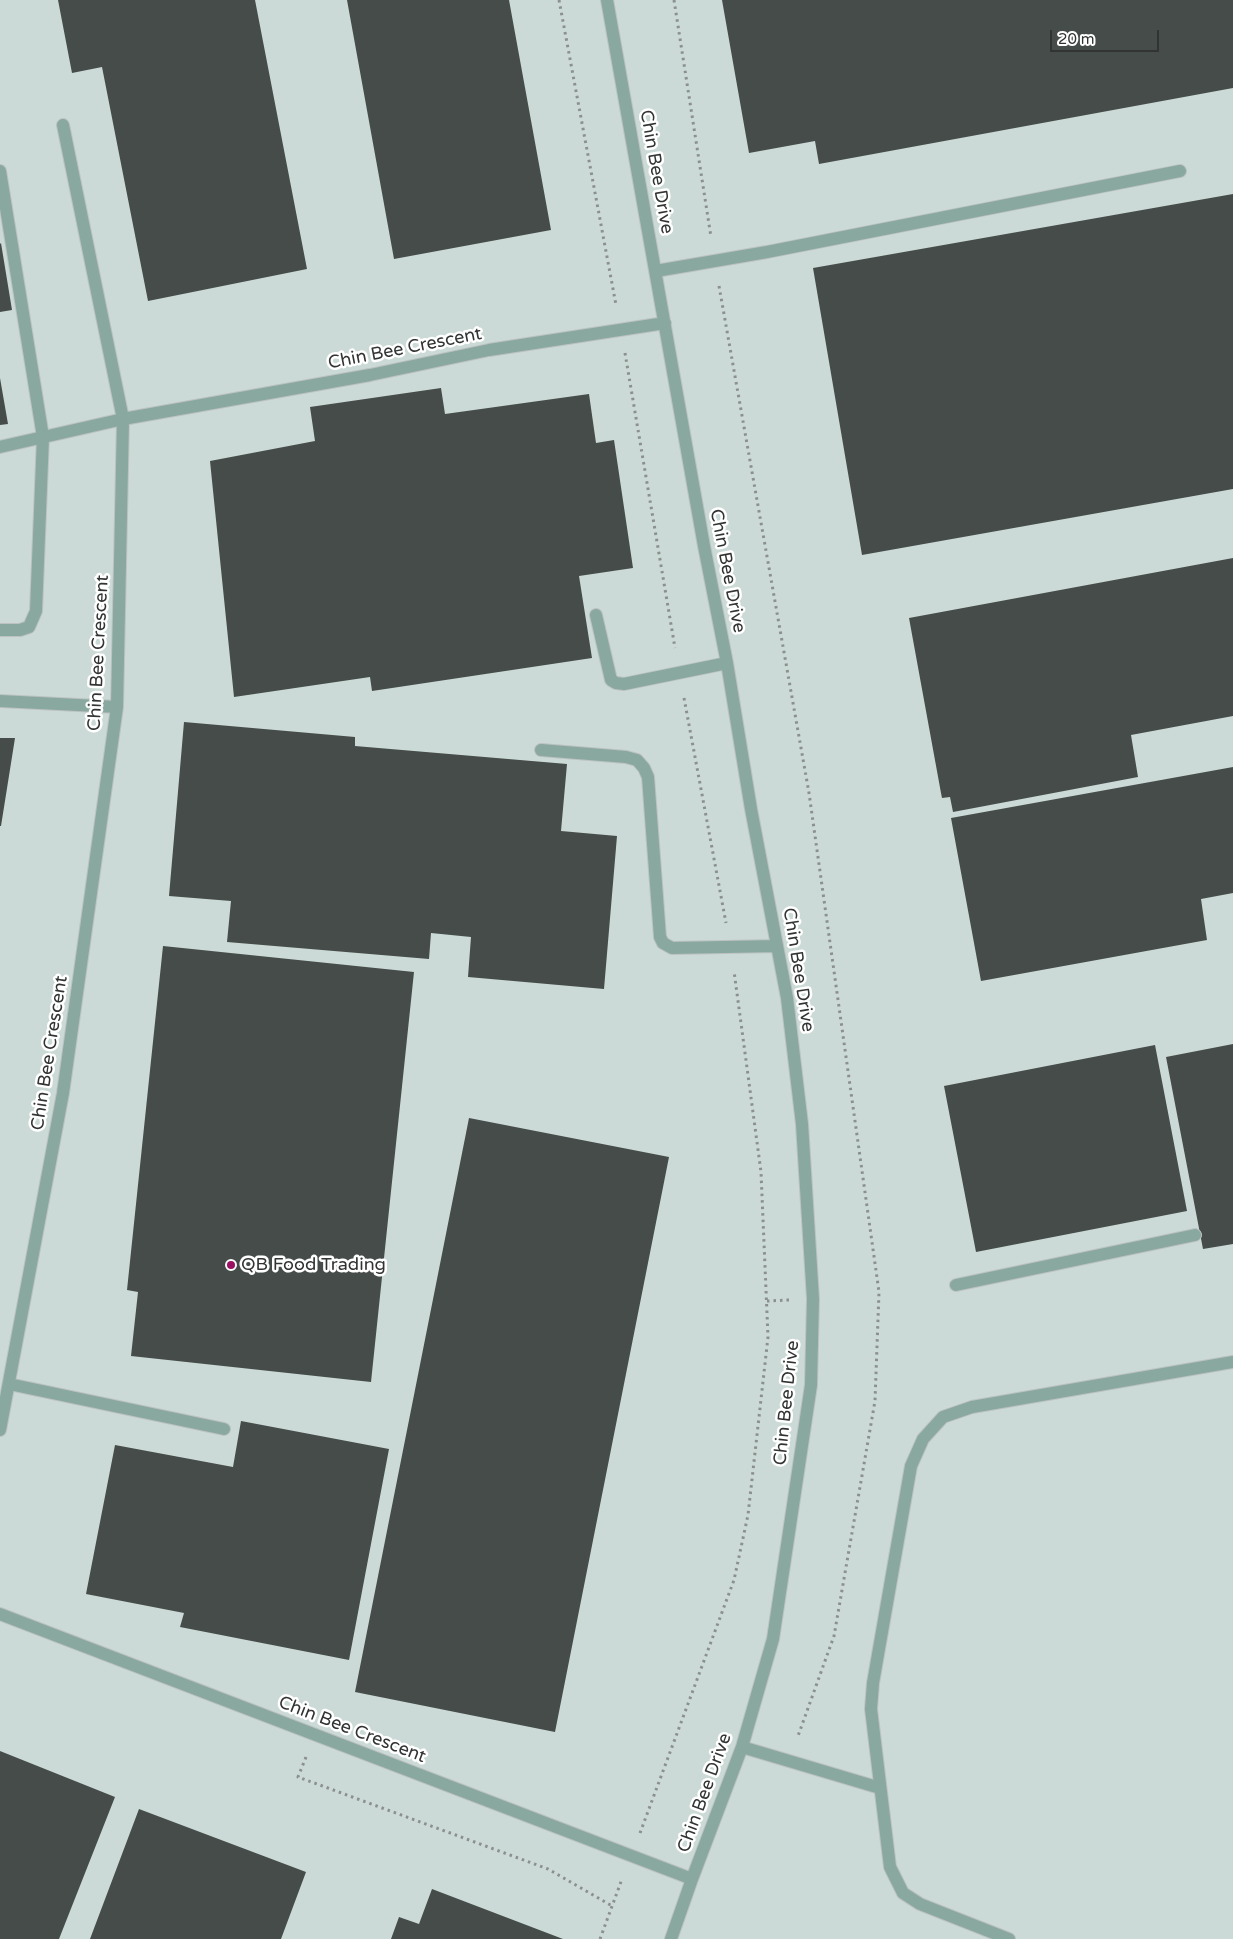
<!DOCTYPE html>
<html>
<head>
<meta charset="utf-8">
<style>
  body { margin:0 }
  #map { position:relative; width:1233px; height:1939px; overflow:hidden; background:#dfe6e4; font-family:"Varela Round",sans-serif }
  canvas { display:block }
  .scale { position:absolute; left:1050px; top:30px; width:109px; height:22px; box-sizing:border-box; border:2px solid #313433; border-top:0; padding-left:6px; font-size:15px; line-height:18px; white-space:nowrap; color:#313433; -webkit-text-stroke:4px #fff; paint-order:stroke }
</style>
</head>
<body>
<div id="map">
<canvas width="1233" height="1939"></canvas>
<div class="scale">20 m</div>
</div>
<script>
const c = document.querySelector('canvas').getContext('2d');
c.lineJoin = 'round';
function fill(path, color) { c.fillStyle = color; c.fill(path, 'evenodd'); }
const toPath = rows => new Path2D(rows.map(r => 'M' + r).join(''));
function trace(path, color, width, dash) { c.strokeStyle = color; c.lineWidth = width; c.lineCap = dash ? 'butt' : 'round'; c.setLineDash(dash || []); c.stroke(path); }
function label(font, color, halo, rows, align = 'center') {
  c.font = font + ' "Varela Round",sans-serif'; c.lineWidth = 5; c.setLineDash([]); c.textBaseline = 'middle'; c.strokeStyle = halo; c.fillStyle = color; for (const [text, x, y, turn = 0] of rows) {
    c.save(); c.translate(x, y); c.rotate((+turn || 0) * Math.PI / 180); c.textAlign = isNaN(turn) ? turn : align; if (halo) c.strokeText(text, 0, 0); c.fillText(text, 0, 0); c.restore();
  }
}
const built = toPath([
  [0,0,1233,0,1233,1939,0,1939]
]);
const building = toPath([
  [58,0,255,0,307,269,148,301,102,67,72,73],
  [347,0,509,0,551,230,394,259],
  [722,0,1233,0,1233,88,819,164,815,141,749,153],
  [1233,194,1233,489,862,555,813,268],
  [1,243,12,310,0,312,0,244],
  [0,378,8,424,0,425],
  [441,388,445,414,589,394,596,443,614,440,633,568,579,576,592,658,372,691,370,677,234,697,210,461,315,441,310,407],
  [1233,558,1233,716,1131,735,1138,777,953,812,950,797,942,798,941,793,909,618],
  [184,722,355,737,355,746,567,764,561,831,617,836,604,989,468,977,471,937,431,933,429,959,227,942,231,901,169,896],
  [0,738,15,738,1,826,0,826],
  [1233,767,1233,893,1201,899,1207,940,981,981,951,818],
  [163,946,414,972,371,1382,131,1356,138,1292,127,1290],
  [1233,1044,1233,1244,1203,1249,1166,1057],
  [1155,1045,1187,1211,976,1252,944,1086],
  [469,1118,669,1157,555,1732,355,1692],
  [241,1421,389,1449,349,1660,180,1627,184,1613,86,1594,115,1445,233,1467],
  [0,1751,115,1797,59,1939,0,1939],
  [139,1809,306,1872,281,1939,90,1939],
  [432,1889,563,1939,391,1939,399,1917,419,1924]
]);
const path = toPath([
  [559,0,616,305],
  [674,0,711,237],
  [719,286,809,793,879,1292,875,1401,834,1636,798,1736],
  [625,353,675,648],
  [684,698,726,923],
  [767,1301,789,1300],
  [306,1757,298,1777,548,1869,612,1906],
  [640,1833,734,1580,748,1515,768,1337,761,1172,734,971],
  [600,1939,622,1879]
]);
const minor = toPath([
  [607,0,704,546,727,663,751,809,787,998,802,1124,813,1299,811,1385,773,1639,742,1747,692,1879,671,1939],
  [0,171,43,437,36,611,29,627,20,630,0,630],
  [656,271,767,252,1180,171],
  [0,447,123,419,370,375,489,350,665,323],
  [596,615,611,680,616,683,624,684,727,663],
  [0,701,117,707],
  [541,750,626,757,637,760,644,768,648,777,660,937,663,943,672,948,777,946],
  [956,1285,1195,1235],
  [9,1384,224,1429],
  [0,1430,63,1093,117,707,123,419,63,125],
  [0,1614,692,1879],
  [742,1747,880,1788],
  [1009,1939,920,1904,903,1893,890,1867,871,1709,873,1683,911,1466,923,1439,943,1417,972,1407,1233,1362]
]);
const markers = [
  [231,1265,5,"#9b1162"]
];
const streetNames = [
  ["Chin Bee Drive",656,172,80],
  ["Chin Bee Crescent",405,349,-11],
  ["Chin Bee Drive",727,571,79],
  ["Chin Bee Crescent",99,653,-87],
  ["Chin Bee Drive",798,970,81],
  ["Chin Bee Crescent",50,1053,-81],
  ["Chin Bee Drive",787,1403,-84],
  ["Chin Bee Crescent",352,1730,21],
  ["Chin Bee Drive",705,1793,-70]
];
const poiNames = [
  ["QB Food Trading",241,1265]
];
fill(built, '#cbdad6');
fill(building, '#464c4a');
trace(minor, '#bcc2c1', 14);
trace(path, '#8b908f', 3, [2.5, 4]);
trace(minor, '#89a89f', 12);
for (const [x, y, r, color] of markers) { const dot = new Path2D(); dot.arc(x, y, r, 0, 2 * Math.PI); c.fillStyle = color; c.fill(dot); trace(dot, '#fff', 2); }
label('18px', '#313433', '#fff', streetNames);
label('18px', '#313433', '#fff', poiNames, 'left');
</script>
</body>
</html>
